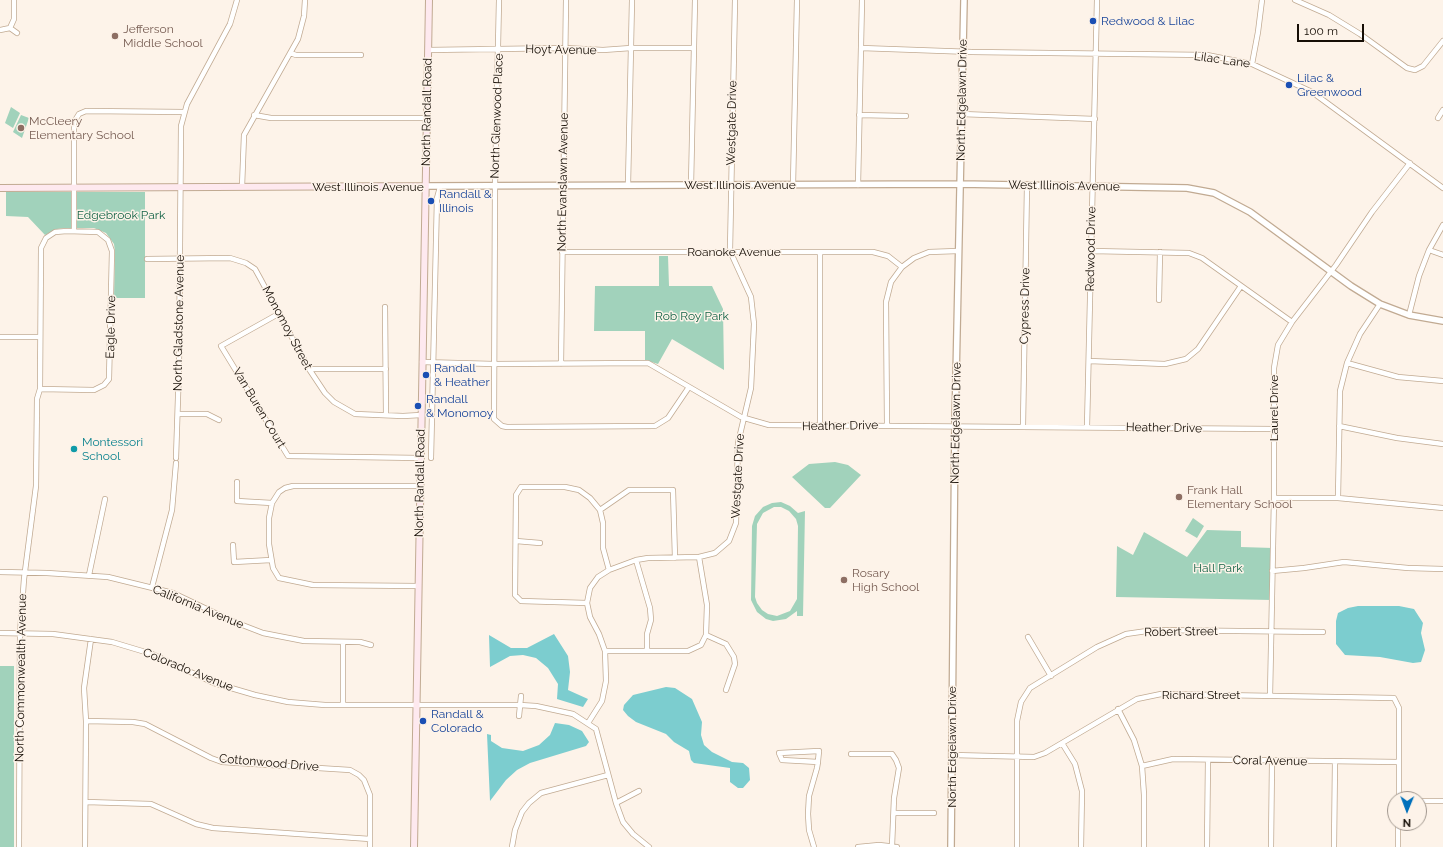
<!DOCTYPE html>
<html>
<head>
<meta charset="utf-8">
<style>
  body { margin:0 }
  #map { position:relative; width:1443px; height:847px; overflow:hidden; background:#fdf3e9; font-family:Raleway,sans-serif }
  canvas { display:block }
  .north { position:absolute; left:1387px; top:791px; width:40px; height:40px; box-sizing:border-box; background:#fdf3e9; border:1px solid #a1978e; border-radius:50%; rotate:181deg; font-size:11px; font-weight:700; line-height:16px; text-align:center; color:#160e06 }
  .north::after { content:''; display:block; margin:auto; width:14px; height:18px; background:#0070bb; clip-path:polygon(50% 0,100% 100%,50% 72%,0 100%) }
  .scale { position:absolute; left:1297px; top:24px; width:67px; height:18px; box-sizing:border-box; border:2px solid #160e06; border-top:0; padding-left:5px; font-size:12px; line-height:14px; white-space:nowrap; color:#160e06; -webkit-text-stroke:3px #fdf3e9; paint-order:stroke }
</style>
</head>
<body>
<div id="map">
<canvas width="1443" height="847"></canvas>
<div class="north">N</div>
<div class="scale">100 m</div>
</div>
<script>
const c = document.querySelector('canvas').getContext('2d');
c.lineJoin = 'round';
function fill(path, color) { c.fillStyle = color; c.fill(path, 'evenodd'); }
const toPath = rows => new Path2D(rows.map(r => 'M' + r).join(''));
function trace(path, color, width, dash) { c.strokeStyle = color; c.lineWidth = width; c.lineCap = dash ? 'butt' : 'round'; c.setLineDash(dash || []); c.stroke(path); }
function label(font, color, halo, rows, align = 'center') {
  c.font = font + ' Raleway,sans-serif'; c.lineWidth = 3; c.setLineDash([]); c.textBaseline = 'middle'; c.strokeStyle = halo; c.fillStyle = color; for (const [text, x, y, turn = 0] of rows) {
    c.save(); c.translate(x, y); c.rotate((+turn || 0) * Math.PI / 180); c.textAlign = isNaN(turn) ? turn : align; if (halo) c.strokeText(text, 0, 0); c.fillText(text, 0, 0); c.restore();
  }
}
const green = toPath([
  [11,107,20,113,13,128,5,123],
  [21,115,29,118,22,138,13,132],
  [6,192,145,192,145,298,114,298,115,252,114,244,106,233,94,228,65,228,57,229,45,235,28,217,6,216],
  [659,256,668,256,669,286,712,286,723,309,724,370,672,339,658,364,645,360,645,331,594,331,595,286,659,286],
  [835,462,848,465,861,475,830,508,825,508,792,477,809,464],
  [781,502,790,506,798,513,805,511,803,616,797,616,797,611,786,619,773,621,766,619,757,612,751,600,752,526,755,516,763,507,772,503],
  [774,507,781,507,789,511,796,519,798,526,797,599,790,611,777,616,768,614,762,610,757,603,755,597,757,524,763,513],
  [1193,518,1204,526,1197,538,1185,531],
  [1207,530,1241,531,1241,547,1273,548,1272,600,1116,597,1117,546,1133,555,1144,532,1187,557],
  [0,666,14,666,14,847,0,847]
]);
const water = toPath([
  [1358,606,1399,606,1414,609,1423,623,1421,633,1425,650,1421,662,1413,663,1380,657,1345,655,1336,644,1336,621,1338,613,1348,608],
  [554,634,568,656,570,672,568,690,588,699,583,707,557,699,558,684,548,668,536,658,523,655,510,656,490,667,489,635,511,648,527,648],
  [666,687,675,688,692,699,702,722,701,735,704,745,712,752,732,762,743,763,749,768,750,780,743,788,738,788,730,782,730,768,694,763,691,760,689,751,674,742,666,734,636,722,628,716,623,710,624,705,633,695],
  [555,723,569,725,582,731,589,742,586,746,530,763,517,770,506,780,490,801,487,734,491,735,491,741,502,748,523,751,539,745,550,735]
]);
const minor = toPath([
  [499,0,495,186,494,419,502,426,507,427,655,426,668,418,689,387],
  [1295,0,1329,15,1360,34,1407,68,1415,70,1423,66,1443,41],
  [10,28,14,19,14,0],
  [10,28,17,33],
  [0,30,10,28],
  [861,48,972,52,1207,55,1252,64,1312,92,1443,188],
  [428,50,565,48,603,50,631,48,693,48],
  [290,53,296,55,361,55],
  [1252,64,1258,32,1262,0],
  [961,114,1095,119],
  [254,115,271,118,426,118],
  [859,115,906,116],
  [1438,118,1443,110],
  [628,185,632,0],
  [691,185,695,0],
  [793,185,797,0],
  [858,185,862,0],
  [242,187,244,135,298,39,304,16,305,0],
  [74,231,74,122,79,114,86,111,184,112],
  [1429,250,1443,255],
  [1091,251,1189,253,1202,258,1292,322],
  [562,252,873,252,888,256,902,267],
  [820,252,820,426],
  [147,259,230,258,246,263,255,269,260,278,309,369,325,393,334,402,355,414,403,416,421,415],
  [1159,300,1160,252],
  [385,307,386,415],
  [280,313,221,346,288,456,420,458],
  [1409,315,1419,276,1429,250,1443,225],
  [0,337,40,337],
  [1089,361,1165,364,1186,359,1198,349,1241,286],
  [422,362,494,364,648,363,741,417,769,425,1274,429],
  [1347,363,1398,377,1443,381],
  [561,364,566,0],
  [309,369,386,369],
  [178,414,207,414,219,420],
  [887,425,886,302,891,282,902,267,914,258,929,252,958,251],
  [1023,426,1027,185],
  [1339,426,1397,438,1443,444],
  [1087,427,1097,0],
  [176,458,179,367,181,126,187,104,230,24,237,0],
  [431,458,437,198,440,187],
  [237,482,237,501,272,503],
  [1274,498,1338,498,1443,508],
  [1338,498,1340,391,1347,363,1360,334,1380,304],
  [600,510,629,490,673,490,675,558],
  [516,541,540,543],
  [233,545,234,562,271,560],
  [636,560,650,608,651,620,647,634,647,650],
  [1272,571,1304,568,1344,562,1408,568,1443,569],
  [0,572,47,573,108,577,173,593,232,621,263,633,304,641,360,642,371,645],
  [89,575,105,499],
  [418,586,313,585,284,579,279,578,273,568,269,544,269,518,272,503,279,492,285,488,293,486,420,486],
  [152,587,172,510,176,463],
  [587,603,521,601,515,595,516,495,521,487,565,487,579,490,590,498,600,510,603,523,603,548,609,570],
  [0,633,53,634,112,642,152,654,214,683,255,695,288,702,325,705,520,705,536,706,573,714,596,729,616,803,623,822,633,834,649,847],
  [706,635,726,644,734,657,735,664,726,690],
  [1028,637,1051,676],
  [343,642,343,705],
  [605,651,688,651,701,645,706,635,707,605,699,557],
  [1270,696,1274,498,1274,368,1278,345,1292,322,1336,265,1372,212,1410,163],
  [1118,709,1134,740,1142,766,1144,795,1144,847],
  [519,716,521,696],
  [86,721,133,722,145,724,211,758,222,762,350,770,359,775,364,780,370,795,370,847],
  [588,723,602,701,606,681,605,651,599,634,590,617,587,603,590,588,598,577,609,570,636,560,648,558,699,557,715,553,729,541,736,523,738,443,751,388,754,324,751,297,730,251,735,0],
  [1062,743,1075,764,1082,791,1081,847],
  [851,754,892,754,896,760,899,768,894,798,892,846],
  [952,755,1034,757,1045,753,1137,699,1161,694,1394,698,1399,708,1399,799],
  [1142,766,1173,759,1399,762],
  [1419,801,1443,801],
  [86,802,151,804,196,824,213,828,370,839],
  [616,803,639,791],
  [894,813,934,813],
  [19,847,20,633,24,579,36,486,37,399,40,389,41,248,46,238,55,232,67,231,98,232,108,240,112,251,109,379,104,385,94,390,40,389],
  [85,847,86,721,84,688,91,639],
  [512,847,515,830,522,812,529,803,541,793,608,775],
  [814,847,809,830,808,814,809,796,817,768,818,762,818,761,819,751,779,753,782,760,818,762],
  [858,847,879,845,897,847],
  [1017,847,1017,721,1021,702,1030,688,1097,647,1126,634,1154,630,1323,632],
  [1207,847,1208,760],
  [1271,847,1272,761],
  [1334,847,1335,761],
  [1398,847,1398,823]
]);
const tertiary = toPath([
  [426,186,960,184,1187,188,1214,193,1250,212,1351,286,1380,304,1409,315,1443,321],
  [951,847,955,425,964,0]
]);
const secondary = toPath([
  [0,188,426,186],
  [414,847,429,0]
]);
const markers = [
  [1093,21,4,"#1a4fb4"],
  [115,36,4,"#8d6e63"],
  [1289,85,4,"#1a4fb4"],
  [21,128,4,"#8d6e63"],
  [431,201,4,"#1a4fb4"],
  [426,375,4,"#1a4fb4"],
  [418,406,4,"#1a4fb4"],
  [74,449,4,"#0f9aa8"],
  [1179,497,4,"#8d6e63"],
  [844,580,4,"#8d6e63"],
  [423,721,4,"#1a4fb4"]
];
const transitNames = [
  ["Redwood & Lilac",1101,21],
  ["Lilac &",1297,78],
  ["Greenwood",1297,92],
  ["Randall &",439,194],
  ["Illinois",439,208],
  ["Randall",434,368],
  ["& Heather",434,382],
  ["Randall",426,399],
  ["& Monomoy",426,413],
  ["Randall &",431,714],
  ["Colorado",431,728]
];
const educationNames = [
  ["Jefferson",123,29],
  ["Middle School",123,43],
  ["McCleery",29,121],
  ["Elementary School",29,135],
  ["Frank Hall",1187,490],
  ["Elementary School",1187,504],
  ["Rosary",852,573],
  ["High School",852,587]
];
const streetNames = [
  ["Hoyt Avenue",561,50,1],
  ["Lilac Lane",1222,60,8],
  ["North Edgelawn Drive",962,100,-89],
  ["North Randall Road",427,112,-89],
  ["North Glenwood Place",497,116,-88],
  ["Westgate Drive",732,123,-89],
  ["North Evanslawn Avenue",563,182,-89],
  ["West Illinois Avenue",740,185],
  ["West Illinois Avenue",1064,186,1],
  ["West Illinois Avenue",368,187],
  ["Redwood Drive",1091,249,-89],
  ["Roanoke Avenue",734,252],
  ["Cypress Drive",1025,306,-89],
  ["North Gladstone Avenue",179,323,-89],
  ["Eagle Drive",111,327,-89],
  ["Monomoy Street",287,328,62],
  ["Van Buren Court",259,408,59],
  ["Laurel Drive",1274,408,-90],
  ["North Edgelawn Drive",956,423,-89],
  ["Heather Drive",840,426,-1],
  ["Heather Drive",1164,428,1],
  ["Westgate Drive",738,476,-87],
  ["North Randall Road",420,483,-89],
  ["California Avenue",198,607,22],
  ["Robert Street",1181,632,-1],
  ["Colorado Avenue",188,670,22],
  ["North Commonwealth Avenue",21,678,-89],
  ["Richard Street",1201,695],
  ["North Edgelawn Drive",952,747,-90],
  ["Coral Avenue",1270,761,1],
  ["Cottonwood Drive",269,763,5]
];
const parkNames = [
  ["Edgebrook Park",121,215],
  ["Rob Roy Park",692,316],
  ["Hall Park",1218,568]
];
const cultureNames = [
  ["Montessori",82,442],
  ["School",82,456]
];
fill(green, '#a1d2bb');
fill(water, '#7ccdcf');
trace(minor, '#c1aa92', 6);
trace(tertiary, '#c1aa92', 8);
trace(secondary, '#c1aa92', 8);
trace(minor, '#fff', 4.5);
trace(tertiary, '#fff', 5.5);
trace(secondary, '#fee9ef', 6);
for (const [x, y, r, color] of markers) { const dot = new Path2D(); dot.arc(x, y, r, 0, 2 * Math.PI); c.fillStyle = color; c.fill(dot); trace(dot, '#fdf3e9', 1.5); }
label('12px', '#164399', '#fdf3e9', transitNames, 'left');
label('12px', '#785e54', '#fdf3e9', educationNames, 'left');
label('12px', '#160e06', '#fdf3e9', streetNames);
label('12px', '#136346', '#fdf3e9', parkNames);
label('12px', '#0d838f', '#fdf3e9', cultureNames, 'left');
</script>
</body>
</html>
